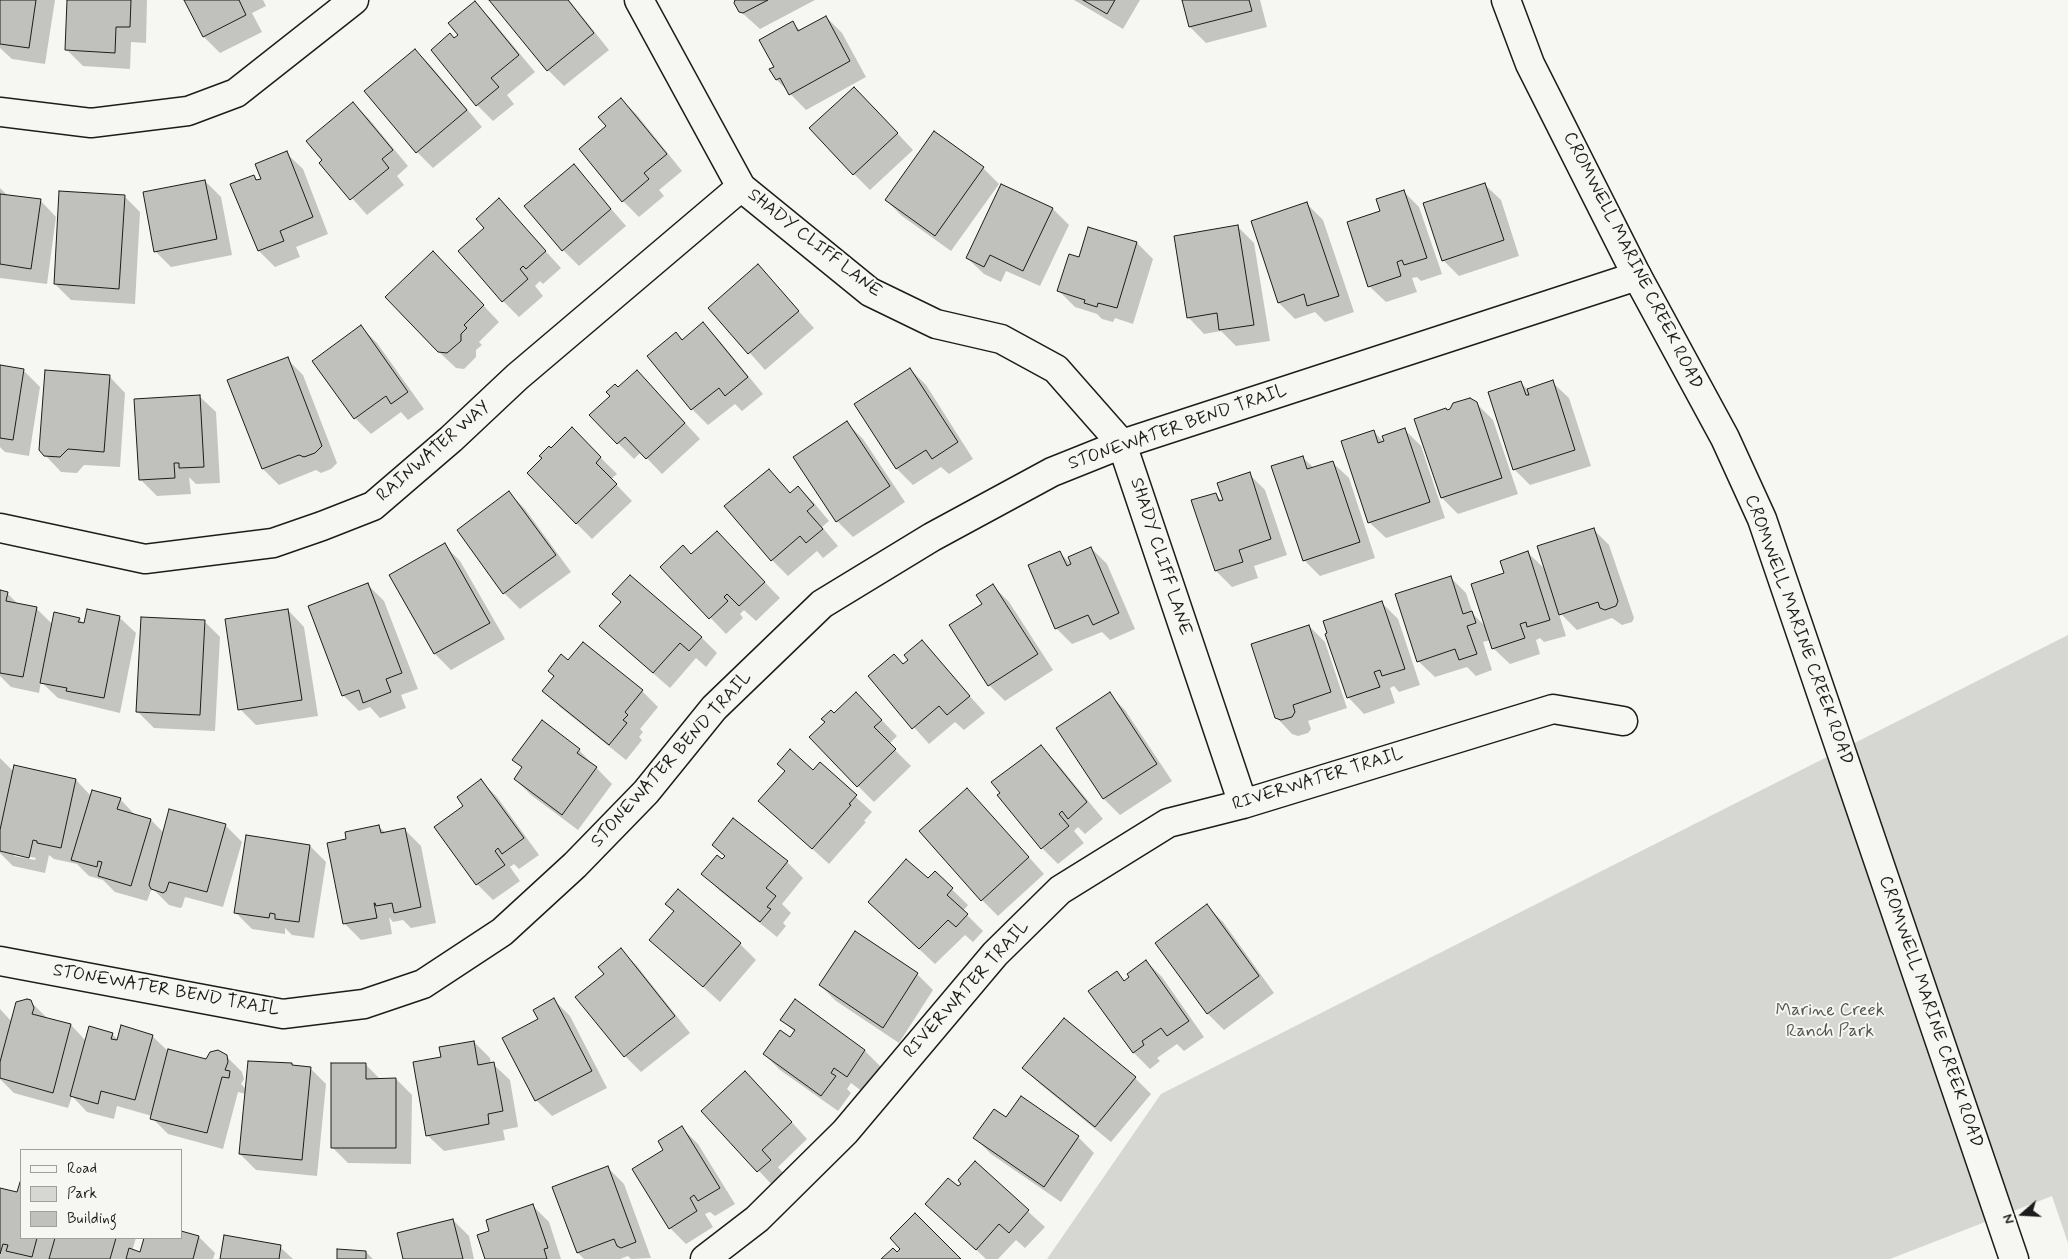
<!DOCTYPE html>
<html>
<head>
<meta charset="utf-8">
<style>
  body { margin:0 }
  #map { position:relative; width:2068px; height:1259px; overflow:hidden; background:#f6f6f2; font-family:Mynerve,sans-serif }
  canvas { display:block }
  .legend { position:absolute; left:20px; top:1149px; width:162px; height:90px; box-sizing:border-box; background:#f6f6f2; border:1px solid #9f9f9c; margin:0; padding:6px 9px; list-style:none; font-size:15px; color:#1c1c1c }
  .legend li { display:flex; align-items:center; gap:10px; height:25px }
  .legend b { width:25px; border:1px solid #9f9f9c }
  .north { position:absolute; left:1998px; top:1189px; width:50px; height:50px; -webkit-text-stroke:4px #f6f6f2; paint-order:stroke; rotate:251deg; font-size:14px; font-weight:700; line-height:20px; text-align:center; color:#1c1c1c }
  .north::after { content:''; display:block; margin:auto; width:18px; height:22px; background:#1c1c1c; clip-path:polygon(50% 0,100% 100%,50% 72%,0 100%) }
</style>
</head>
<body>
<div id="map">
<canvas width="2068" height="1259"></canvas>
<ul class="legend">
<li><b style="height:6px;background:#f6f6f2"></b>Road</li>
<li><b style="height:14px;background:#d6d6d2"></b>Park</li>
<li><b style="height:14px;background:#c0c0bd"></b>Building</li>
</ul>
<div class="north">N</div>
</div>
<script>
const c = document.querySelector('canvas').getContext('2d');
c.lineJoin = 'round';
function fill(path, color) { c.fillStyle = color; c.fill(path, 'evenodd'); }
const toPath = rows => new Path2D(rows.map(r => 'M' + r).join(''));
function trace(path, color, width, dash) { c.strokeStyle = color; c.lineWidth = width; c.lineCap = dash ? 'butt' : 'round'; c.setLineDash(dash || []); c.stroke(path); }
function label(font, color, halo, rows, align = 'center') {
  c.font = font + ' Mynerve,sans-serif'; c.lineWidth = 4; c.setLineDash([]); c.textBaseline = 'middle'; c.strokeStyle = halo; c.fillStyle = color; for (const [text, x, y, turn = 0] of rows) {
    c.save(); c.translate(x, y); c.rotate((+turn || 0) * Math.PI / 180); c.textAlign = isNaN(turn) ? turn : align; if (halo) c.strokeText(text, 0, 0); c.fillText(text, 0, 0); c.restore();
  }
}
const green = toPath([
  [2068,635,2068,1243,2052,1196,1890,1259,1047,1259,1161,1094]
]);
const shadow = toPath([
  [0,0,55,0,45,64,12,59,0,48],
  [68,0,147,0,146,43,131,42,130,69,83,66,67,50],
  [185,0,263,0,266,6,252,13,262,32,220,53,204,37],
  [491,0,569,0,609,50,564,86,548,70],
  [737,0,815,0,760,29,740,11],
  [1074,0,1140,0,1123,29],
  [1183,0,1260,0,1267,27,1206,43,1190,27],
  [475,3,491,19,535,72,507,95,514,104,493,121,477,105,432,50,460,36],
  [826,17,842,33,866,77,806,110,777,80,775,67,792,23,801,31],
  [415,50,431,66,482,127,433,168,417,152],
  [621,99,637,115,682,171,659,190,664,196,639,217,623,201],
  [353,103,369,119,408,166,397,176,404,185,367,215,321,163,324,160],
  [870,104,913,150,870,190,854,174],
  [286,153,303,169,328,234,296,247,300,257,275,267,259,251,253,176,258,181,262,179],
  [574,166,626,226,579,266,563,250],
  [983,168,999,184,951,251,902,216,886,200],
  [205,181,221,197,232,255,171,267,155,251],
  [1484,184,1501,200,1519,256,1459,276,1443,260],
  [0,188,8,196,40,200,56,217,47,284,0,278],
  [1403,191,1419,207,1442,274,1421,281,1417,277,1412,278,1417,292,1386,302,1369,286,1382,212],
  [124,196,140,212,135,304,71,300,55,284],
  [499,200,561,268,543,284,540,281,535,286,543,296,519,317,503,301,486,228],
  [1307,204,1323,220,1354,312,1325,322,1315,312,1295,319,1279,303],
  [1053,209,1069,225,1040,286,1006,271,1001,282,984,274,967,258],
  [1238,227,1254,243,1270,341,1236,346,1221,331,1204,334,1188,317],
  [1089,229,1137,243,1153,259,1133,324,1115,318,1113,322,1102,319,1097,314,1075,307,1059,291,1080,259],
  [758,266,814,328,765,370,710,308],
  [449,269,499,322,479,342,482,345,476,350,476,357,464,369,456,368,439,352],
  [703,324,719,340,763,394,742,411,735,404,708,425,692,409,676,333,683,340],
  [361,327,377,343,424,409,408,420,401,412,371,434,355,418],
  [287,359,303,375,337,463,331,469,321,473,316,470,279,485,263,469],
  [0,367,24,371,40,387,29,456,5,452,0,447],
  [910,369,926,385,973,459,949,474,941,467,913,485,897,469,856,404],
  [109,376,125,393,120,467,84,465,77,473,61,472,45,455],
  [1552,382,1569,398,1591,466,1530,485,1514,469,1521,383,1528,390],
  [653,388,700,439,662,474,641,452,634,459,618,443,618,389],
  [199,396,216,412,220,483,196,484,189,477,191,494,157,496,141,480],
  [1476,403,1493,420,1518,494,1458,514,1442,498,1416,419],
  [847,423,863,439,905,502,853,537,837,521],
  [572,429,617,474,611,479,632,501,592,539,576,523,551,449],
  [1405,430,1421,446,1445,518,1386,538,1369,522,1374,432,1386,444],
  [1302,457,1314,468,1332,462,1349,478,1375,558,1320,576,1304,560],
  [769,470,791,494,798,487,814,503,829,521,822,527,838,546,823,558,817,551,788,576,772,560],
  [1249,474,1265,490,1287,555,1254,566,1258,578,1232,587,1216,571,1215,494,1226,504],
  [509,493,525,509,571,572,520,609,504,593],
  [1593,529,1609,545,1634,618,1632,622,1622,625,1612,618,1577,630,1558,611,1566,636,1544,642,1540,638,1536,640,1540,654,1510,664,1493,648,1491,640,1483,642,1492,670,1476,676,1467,667,1435,677,1418,661,1450,577,1466,593,1473,614,1486,627,1505,574,1528,553,1547,571],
  [717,532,780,598,756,621,744,610,740,614,743,618,726,634,662,567,692,556],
  [444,545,460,561,505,639,451,670,435,654,391,575],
  [1091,548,1107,564,1135,629,1110,640,1102,632,1072,644,1056,628,1060,553,1073,566],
  [368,585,384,601,418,689,401,695,406,708,380,718,370,707,359,711,343,695],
  [993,586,1009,602,1053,670,1005,701,989,685,983,605],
  [0,592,7,593,19,605,36,608,53,625,79,619,85,625,119,617,136,633,120,713,58,698,41,682,39,693,11,687,0,676],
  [1382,603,1398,619,1420,685,1399,692,1394,686,1390,688,1395,703,1364,714,1348,697],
  [288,610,304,627,318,716,256,725,240,709],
  [204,621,220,637,215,731,154,728,138,712],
  [1309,626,1325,642,1347,708,1308,721,1311,729,1308,733,1298,736,1292,734,1276,717],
  [701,637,717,653,706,667,696,658,670,688,617,642],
  [921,642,985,713,964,730,955,722,929,744,869,677,904,665,910,660],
  [583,644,642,691,658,707,640,729,643,732,639,737,642,740,626,760,560,707,544,691],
  [1109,694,1125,710,1172,781,1120,815,1104,799,1058,728],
  [872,710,897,736,889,744,911,766,874,802,858,786,834,714],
  [1041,747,1057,763,1103,819,1085,834,1078,827,1074,831,1084,843,1058,864,1042,848,999,795],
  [579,750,612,784,578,830,531,795,515,779,523,769,514,760],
  [0,758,14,772,76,780,91,796,120,799,136,816,151,820,164,833,225,825,242,842,223,907,185,897,182,907,180,908,169,905,152,888,147,901,115,892,103,880,89,876,77,864,54,859,49,855,45,873,13,866,0,853],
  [14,853,36,858,35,860,14,856],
  [820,764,872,812,864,821,866,822,829,864,776,816],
  [481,781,497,797,539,855,519,869,514,864,510,867,520,881,493,900,477,884,436,827,465,806],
  [983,806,1044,874,998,916,982,900],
  [379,827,386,833,405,830,421,846,436,923,411,928,403,920,393,922,389,917,392,934,361,940,345,924,328,844,348,840],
  [714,845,787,862,803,878,782,904,791,913,783,923,786,926,777,937,719,890,703,874,726,857],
  [310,846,326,862,314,938,292,935,285,928,285,934,252,929,236,913],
  [935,873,968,905,963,911,983,931,973,942,965,935,935,964,869,902,928,880],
  [1207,906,1223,922,1274,993,1224,1030,1208,1014,1156,943],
  [855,933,917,974,933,990,899,1043,836,1001,820,985],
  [651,940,740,944,756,960,720,1002],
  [621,950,637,966,690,1033,641,1072,625,1056,577,997,606,974],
  [1146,961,1162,977,1204,1037,1184,1051,1177,1044,1157,1058,1160,1061,1150,1069,1134,1053,1090,991,1116,972,1125,981],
  [554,1000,570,1016,607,1088,552,1116,536,1100,539,1019],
  [30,1001,47,1018,71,1025,86,1041,112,1034,118,1040,152,1036,169,1052,207,1060,226,1056,242,1072,244,1079,241,1084,246,1089,292,1064,294,1066,310,1068,326,1084,317,1176,256,1170,240,1154,246,1094,238,1092,223,1149,168,1134,152,1118,152,1116,117,1106,114,1119,87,1112,72,1096,68,1108,14,1093,0,1079,0,1009,12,1022],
  [795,1001,865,1051,881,1067,863,1092,851,1083,847,1089,851,1093,838,1111,780,1070,764,1054,790,1039,795,1032,782,1020],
  [1064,1019,1135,1078,1151,1094,1111,1142,1040,1084,1024,1068],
  [474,1042,490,1058,491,1064,493,1064,510,1080,518,1127,503,1130,505,1140,444,1151,427,1135,442,1058],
  [365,1064,381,1080,396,1079,412,1095,411,1164,348,1163,332,1147],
  [761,1088,807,1139,778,1167,786,1176,774,1187,703,1111],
  [1006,1119,1078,1137,1094,1153,1061,1202,991,1154,975,1138],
  [682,1128,698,1144,735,1204,715,1216,710,1212,705,1214,713,1227,686,1244,670,1228,665,1151],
  [975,1163,1045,1227,1025,1248,1016,1240,998,1259,986,1259,927,1204,959,1188],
  [608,1168,624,1184,651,1258,631,1259,628,1256,620,1259,584,1259,578,1253],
  [21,1181,21,1238,136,1238,132,1251,141,1253,145,1238,181,1238,181,1232,199,1237,215,1253,213,1259,0,1259,0,1189,18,1194],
  [533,1206,549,1222,561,1259,486,1259],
  [453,1220,469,1236,474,1259,405,1259],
  [280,1247,293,1259,221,1259],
  [366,1252,373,1259,338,1259]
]);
const building = toPath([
  [0,0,36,0,29,48,0,44,0,0],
  [67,0,131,0,130,27,116,27,115,53,65,50,67,0],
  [184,0,239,0,246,15,203,37,184,0],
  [489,0,568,0,594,33,547,71,489,0],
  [735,0,768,0,743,13,739,12,734,3,735,0],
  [1083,0,1115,0,1107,14,1083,0],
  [1182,0,1249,0,1252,11,1189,27,1182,0],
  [475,1,519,55,491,78,499,87,476,106,431,50,450,33,454,38,458,35,448,23,475,1],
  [826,16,850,61,789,95,780,78,776,80,769,69,774,67,759,40,793,21,798,31,826,16],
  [415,49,467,110,416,153,364,91,415,49],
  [854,87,898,133,853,175,809,128,854,87],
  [621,98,667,154,644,173,649,179,622,202,579,149,606,126,598,117,621,98],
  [353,102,393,150,382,159,389,168,350,200,319,163,322,160,306,141,353,102],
  [934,131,984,167,935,236,885,200,934,131],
  [287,151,313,217,280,231,284,241,258,251,230,184,254,175,256,180,261,179,255,164,287,151],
  [574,164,611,209,562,251,524,206,574,164],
  [205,180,217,239,154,252,143,192,205,180],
  [1485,183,1504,240,1442,261,1423,203,1485,183],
  [1001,184,1053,208,1023,271,990,255,984,267,966,258,1001,184],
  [1404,190,1427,258,1404,265,1402,260,1397,262,1401,276,1368,287,1347,222,1380,211,1376,199,1404,190],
  [59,191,125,195,119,289,54,284,59,191],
  [0,194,41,199,31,269,0,264,0,194],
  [499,198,546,251,526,269,523,266,520,269,528,279,502,302,458,251,484,228,476,219,499,198],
  [1307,202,1339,296,1307,306,1304,294,1278,303,1251,221,1307,202],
  [1238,225,1254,325,1219,330,1217,313,1187,318,1174,236,1238,225],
  [1088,227,1137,242,1117,308,1098,303,1097,307,1084,303,1085,300,1057,291,1069,254,1079,257,1088,227],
  [433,251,484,305,464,325,467,328,461,334,461,341,447,353,438,352,385,297,433,251],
  [758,264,799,311,748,354,708,308,758,264],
  [703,322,748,377,725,396,719,388,691,410,647,356,676,332,682,340,703,322],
  [361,325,408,392,391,404,386,396,354,419,312,361,361,325],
  [288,357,322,446,315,453,304,457,299,455,262,469,227,380,288,357],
  [0,365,24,369,13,440,0,438,0,365],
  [910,368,958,442,932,459,926,450,896,469,854,404,910,368],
  [45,370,110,375,104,452,68,449,60,457,44,456,39,450,45,370],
  [637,370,685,423,646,459,625,437,617,444,589,415,610,396,606,392,615,384,618,387,637,370],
  [1553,380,1575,450,1513,470,1488,392,1521,381,1526,395,1529,395,1527,389,1553,380],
  [200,395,204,467,179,468,179,463,174,463,175,478,139,480,134,399,200,395],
  [1470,398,1477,402,1502,478,1441,498,1414,419,1446,408,1447,410,1450,409,1453,403,1470,398],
  [847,421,890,486,836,522,793,457,847,421],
  [572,427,601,457,596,463,617,484,576,524,527,473,542,458,539,456,549,446,551,448,572,427],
  [1405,428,1430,502,1368,523,1341,441,1374,430,1378,443,1384,441,1382,436,1405,428],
  [1303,456,1307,469,1333,461,1360,542,1303,561,1271,466,1303,456],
  [769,469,790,493,798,486,814,505,807,511,823,529,806,543,800,536,771,561,724,506,769,469],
  [1250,472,1271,539,1239,550,1243,562,1215,571,1191,500,1216,493,1219,501,1223,500,1217,483,1250,472],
  [509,491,556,555,503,594,457,530,509,491],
  [1594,528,1618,601,1616,606,1605,610,1600,608,1598,602,1559,615,1537,546,1594,528],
  [717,531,765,582,739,606,727,594,724,597,728,601,709,619,660,567,683,545,691,554,717,531],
  [445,543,490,623,434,654,389,575,445,543],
  [1091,547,1119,613,1093,625,1088,615,1055,629,1028,565,1060,551,1067,566,1071,564,1068,557,1091,547],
  [1528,551,1550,620,1527,627,1526,622,1520,624,1525,638,1492,649,1471,584,1504,573,1500,561,1528,551],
  [630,575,702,637,689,651,680,643,653,673,599,626,621,602,612,594,630,575],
  [1451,576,1463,614,1472,611,1476,623,1467,626,1477,654,1459,660,1455,649,1417,662,1395,594,1451,576],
  [368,583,402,673,386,679,391,692,363,703,359,690,342,696,308,606,368,583],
  [993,584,1038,654,988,686,949,625,982,604,976,595,993,584],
  [0,590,8,592,6,601,37,607,23,677,0,673,0,590],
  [1382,601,1405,669,1382,676,1380,670,1374,672,1380,687,1347,698,1325,634,1327,633,1323,621,1382,601],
  [87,609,120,616,104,698,66,691,67,688,40,683,54,612,80,618,78,622,84,623,87,609],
  [288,609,302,700,238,710,225,619,288,609],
  [141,617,205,620,200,715,136,712,141,617],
  [1309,625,1331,692,1293,705,1295,712,1292,717,1281,720,1275,718,1251,644,1309,625],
  [922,640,970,696,947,715,939,706,912,729,868,676,894,654,903,664,908,660,904,655,922,640],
  [583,642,643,690,625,712,628,715,623,720,627,723,609,745,542,691,554,676,548,671,561,654,568,660,583,642],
  [856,692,882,720,874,727,896,749,857,787,809,737,825,722,821,719,831,710,834,713,856,692],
  [1110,692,1157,764,1103,799,1056,728,1110,692],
  [542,720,580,749,577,753,597,767,562,815,514,779,522,767,512,760,542,720],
  [1041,745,1087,802,1068,819,1062,811,1059,814,1069,826,1041,849,997,795,1000,793,991,782,1041,745],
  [790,749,813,770,820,762,857,795,849,804,851,805,812,849,758,801,785,771,777,764,790,749],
  [14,765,76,779,61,848,37,843,37,841,33,840,29,858,0,851,0,830,14,765],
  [481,779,524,838,502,854,498,848,495,851,505,865,476,885,434,827,463,806,457,797,481,779],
  [967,788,1029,857,981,901,919,831,967,788],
  [92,790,121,798,117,809,151,819,131,886,98,876,102,862,98,861,97,867,71,860,92,790],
  [169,809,226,824,207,892,169,882,166,891,163,893,151,889,149,885,169,809],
  [733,818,788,861,766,888,776,896,767,907,771,909,760,922,701,874,717,855,722,859,725,856,712,845,733,818],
  [379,825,381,833,405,828,421,907,394,913,392,903,376,906,375,903,374,903,377,918,343,924,327,843,346,839,345,832,379,825],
  [246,835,310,845,299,922,275,919,275,914,270,913,269,918,234,913,246,835],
  [906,859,928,878,935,871,953,888,947,895,968,914,956,927,948,920,919,949,868,902,906,859],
  [678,889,741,943,703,987,649,940,674,911,665,904,678,889],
  [1207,904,1259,976,1207,1014,1155,943,1207,904],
  [855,931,918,973,883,1028,819,985,855,931],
  [621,948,675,1016,624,1057,575,997,604,974,598,967,621,948],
  [1146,960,1189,1021,1167,1036,1161,1028,1142,1041,1144,1045,1133,1053,1088,991,1117,971,1124,981,1129,977,1127,974,1146,960],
  [554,998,592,1071,535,1101,502,1038,538,1019,533,1010,554,998],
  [27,999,31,1000,34,1008,32,1014,71,1024,53,1093,0,1078,0,1062,16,1002,27,999],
  [795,999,865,1050,847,1077,834,1068,831,1073,836,1076,821,1096,763,1054,780,1030,790,1037,795,1030,780,1020,795,999],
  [1064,1018,1136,1077,1095,1127,1022,1068,1064,1018],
  [121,1025,153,1035,135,1100,101,1091,98,1104,70,1096,89,1026,113,1033,111,1039,117,1040,121,1025],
  [474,1041,478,1065,494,1062,503,1111,488,1114,489,1124,426,1136,413,1062,441,1057,439,1047,474,1041],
  [168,1049,206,1059,210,1052,218,1050,227,1055,228,1062,225,1070,230,1071,229,1078,222,1077,207,1133,150,1119,168,1049],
  [248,1061,292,1063,292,1065,311,1067,302,1160,239,1154,248,1061],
  [331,1063,366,1063,366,1079,396,1078,396,1148,331,1148,331,1063],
  [745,1071,792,1122,762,1150,771,1160,757,1172,701,1111,745,1071],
  [1021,1096,1079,1136,1044,1187,973,1138,994,1109,1006,1117,1021,1096],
  [682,1126,720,1188,698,1201,694,1195,690,1198,697,1211,669,1229,632,1169,663,1150,658,1141,682,1126],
  [975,1161,1029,1210,1009,1233,999,1224,976,1250,925,1204,948,1178,958,1186,961,1184,958,1180,975,1161],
  [608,1166,636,1242,621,1248,617,1246,614,1239,577,1253,552,1187,608,1166],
  [21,1179,21,1238,37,1238,32,1257,6,1251,8,1245,3,1244,0,1254,0,1188,17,1192,21,1179],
  [533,1204,548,1248,544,1249,547,1259,485,1259,477,1235,489,1231,486,1220,533,1204],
  [915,1213,961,1259,881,1259,893,1248,897,1252,900,1249,890,1238,915,1213],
  [453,1219,463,1259,403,1259,397,1233,453,1219],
  [181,1231,199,1236,193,1259,126,1259,129,1248,140,1252,144,1238,181,1238,181,1231],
  [224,1235,281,1245,279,1259,220,1259,224,1235],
  [55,1238,116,1238,110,1259,49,1259,55,1238],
  [337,1249,366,1251,366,1259,337,1259,337,1249]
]);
const minor = toPath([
  [639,0,741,187,870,292,936,324,1001,339,1056,369,1122,444,1243,804],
  [0,112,91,123,188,111,236,93,354,0],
  [0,528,145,559,273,543,322,526,373,506,451,439,517,377,741,187],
  [0,961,283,1014,364,1004,423,984,502,932,575,865,646,792,714,708,822,604,932,537,1052,472,1122,444,1637,276],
  [705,1259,757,1219,845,1132,995,954,1060,890,1168,823,1243,804,1553,709,1623,721]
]);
const major = toPath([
  [1506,0,1530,64,1637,276,1725,438,1762,519,2014,1259]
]);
const streetNames = [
  ["SHADY CLIFF LANE",814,244,38],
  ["CROMWELL MARINE CREEK ROAD",1632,261,63],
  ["STONEWATER BEND TRAIL",1178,428,-19],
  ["RAINWATER WAY",434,452,-41],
  ["SHADY CLIFF LANE",1160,557,72],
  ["CROMWELL MARINE CREEK ROAD",1798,630,70],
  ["STONEWATER BEND TRAIL",672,760,-48],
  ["RIVERWATER TRAIL",1318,780,-17],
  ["RIVERWATER TRAIL",967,990,-48],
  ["STONEWATER BEND TRAIL",166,991,10],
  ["CROMWELL MARINE CREEK ROAD",1930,1012,71]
];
const parkNames = [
  ["Marine Creek",1830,1011],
  ["Ranch Park",1830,1032]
];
fill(green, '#d6d6d2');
fill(shadow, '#0003');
fill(building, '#c0c0bd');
trace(building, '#1c1c1c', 1);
trace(minor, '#1c1c1c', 31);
trace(major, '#1c1c1c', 31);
trace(minor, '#f6f6f2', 28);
trace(major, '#f6f6f2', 28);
label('18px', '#1c1c1c', '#f6f6f2', streetNames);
label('18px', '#545453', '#f6f6f2', parkNames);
</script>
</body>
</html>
